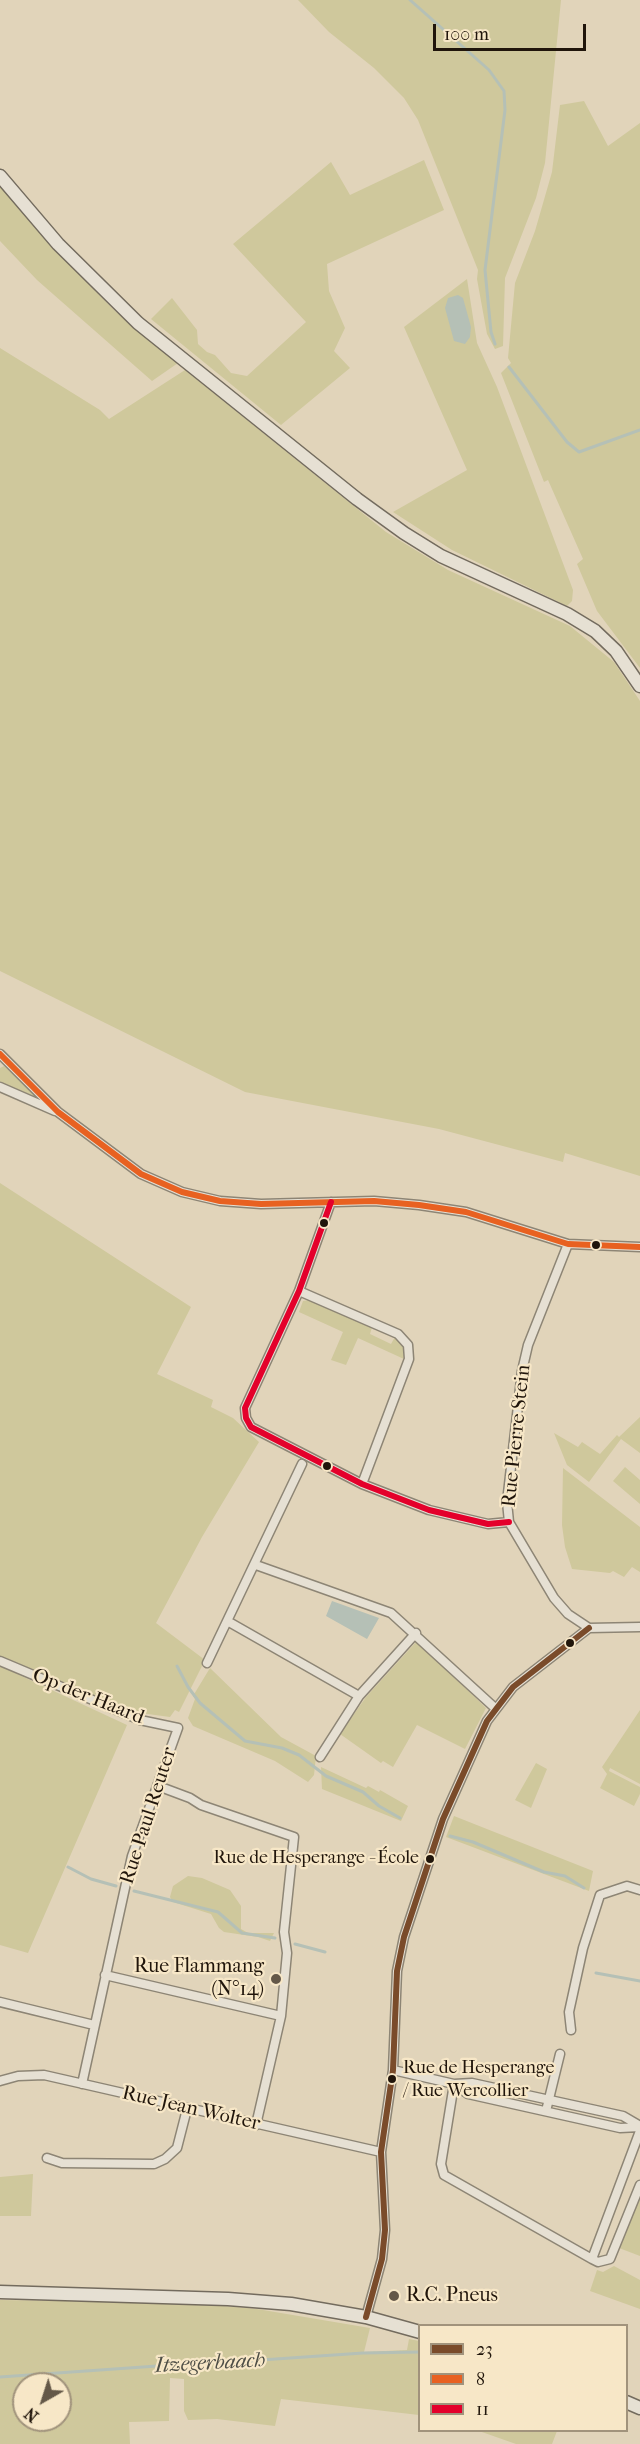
<!DOCTYPE html>
<html>
<head>
<meta charset="utf-8">
<style>
  body { margin:0 }
  #map { position:relative; width:640px; height:2444px; overflow:hidden; background:#e1d4ba; font-family:"IM FELL French Canon",serif }
  canvas { display:block }
  .legend { position:absolute; left:418px; top:2324px; width:210px; height:108px; box-sizing:border-box; background:#f7e7c7; border:2px solid #a1937c; margin:0; padding:8px 10px; list-style:none; font-size:18px; color:#20150b }
  .legend li { display:flex; align-items:center; gap:12px; height:30px }
  .legend b { width:30px; border:2px solid #a1937c }
  .north { position:absolute; left:12px; top:2372px; width:60px; height:60px; box-sizing:border-box; background:#f7e7c7; border:2px solid #a1937c; border-radius:50%; rotate:219deg; font-size:16px; font-weight:700; line-height:24px; text-align:center; color:#20150b }
  .north::after { content:''; display:block; margin:auto; width:21px; height:27px; background:#645848; clip-path:polygon(50% 0,100% 100%,50% 72%,0 100%) }
  .scale { position:absolute; left:433px; top:24px; width:153px; height:27px; box-sizing:border-box; border:3px solid #20150b; border-top:0; padding-left:8px; font-size:18px; line-height:21px; white-space:nowrap; color:#20150b; -webkit-text-stroke:4px #f7e7c7; paint-order:stroke }
</style>
</head>
<body>
<div id="map">
<canvas width="640" height="2444"></canvas>
<ul class="legend">
<li><b style="height:8px;background:#7a4b2a"></b>23</li>
<li><b style="height:8px;background:#e86121"></b>8</li>
<li><b style="height:8px;background:#e4002b"></b>11</li>
</ul>
<div class="north">N</div>
<div class="scale">100 m</div>
</div>
<script>
const c = document.querySelector('canvas').getContext('2d');
c.lineJoin = 'round';
function fill(path, color) { c.fillStyle = color; c.fill(path, 'evenodd'); }
const toPath = rows => new Path2D(rows.map(r => 'M' + r).join(''));
function trace(path, color, width, dash) { c.strokeStyle = color; c.lineWidth = width; c.lineCap = dash ? 'butt' : 'round'; c.setLineDash(dash || []); c.stroke(path); }
function label(font, color, halo, rows, align = 'center') {
  c.font = font + ' "IM FELL French Canon",serif'; c.lineWidth = 4.5; c.setLineDash([]); c.textBaseline = 'middle'; c.strokeStyle = halo; c.fillStyle = color; for (const [text, x, y, turn = 0] of rows) {
    c.save(); c.translate(x, y); c.rotate((+turn || 0) * Math.PI / 180); c.textAlign = isNaN(turn) ? turn : align; if (halo) c.strokeText(text, 0, 0); c.fillText(text, 0, 0); c.restore();
  }
}
const green = toPath([
  [298,0,561,0,545,163,536,198,505,278,503,346,495,349,487,334,477,279,478,270,418,120,404,98,374,68,329,32],
  [584,101,608,146,640,123,640,668,597,611,577,564,583,559,548,480,544,482,501,373,511,363,508,358,515,283,535,231,552,172,560,105],
  [424,160,444,210,327,264,329,291,345,328,334,351,350,368,281,425,151,319,172,298,197,330,198,344,207,352,215,355,231,373,247,376,306,322,233,244,331,162,350,195],
  [0,186,52,247,115,311,178,363,152,381,37,280,0,241],
  [467,279,477,343,497,387,573,590,572,601,567,606,452,550,393,512,467,470,404,327],
  [0,348,100,410,109,419,185,370,386,532,448,570,570,626,614,662,640,701,640,1176,565,1153,563,1162,439,1129,245,1092,0,971],
  [4,1066,35,1094,33,1099,0,1085,0,1068],
  [0,1183,191,1307,157,1374,213,1400,211,1407,233,1418,259,1442,202,1537,156,1623,205,1660,179,1712,175,1710,170,1717,133,1712,0,1657],
  [310,1300,372,1327,370,1334,391,1344,395,1337,403,1347,404,1359,358,1338,346,1365,331,1360,343,1332,299,1312,303,1301],
  [640,1417,640,1453,621,1439,589,1482,567,1465,554,1433,578,1447,582,1442,600,1454,617,1435,619,1437],
  [625,1467,640,1480,640,1504,613,1481],
  [563,1468,640,1527,640,1572,632,1567,624,1577,613,1571,610,1573,572,1569,565,1547,562,1525],
  [417,1641,486,1708,465,1749,417,1725,393,1767,383,1761,381,1763,340,1734,366,1697],
  [0,1666,127,1725,28,1953,0,1945],
  [210,1668,281,1737,316,1756,314,1775,308,1782,275,1761,193,1726,188,1718,195,1699,193,1696],
  [640,1710,640,1784,610,1768,609,1771,640,1787,640,1794,634,1806,600,1788,607,1774,602,1767],
  [536,1763,547,1769,531,1808,515,1800],
  [321,1767,366,1788,368,1786,379,1792,380,1790,408,1806,401,1821,322,1789],
  [454,1816,593,1871,589,1891,446,1837],
  [188,1876,202,1878,230,1890,241,1906,241,1929,248,1933,274,1933,270,1941,258,1937,224,1932,219,1928,211,1914,173,1902,170,1897,173,1886],
  [33,2174,31,2216,0,2216,0,2177],
  [640,2194,640,2256,619,2248],
  [614,2266,640,2280,640,2309,590,2291,597,2270,603,2272],
  [0,2300,190,2303,257,2309,370,2328,364,2352,407,2350,409,2339,419,2341,419,2415,281,2399,275,2426,217,2419,188,2420,184,2411,184,2379,170,2378,169,2421,129,2422,130,2444,0,2444],
  [24,2384,60,2384,60,2420,24,2420],
  [479,2431,557,2431,552,2444,516,2444]
]);
const water = toPath([
  [458,295,463,298,471,327,470,337,465,344,454,341,445,308,448,298],
  [332,1601,379,1618,367,1639,326,1616]
]);
const stream = toPath([
  [410,0,489,70,504,91,505,110,485,270,491,332,495,344],
  [509,367,567,442,579,452,640,430],
  [177,1666,188,1687,200,1703,245,1741,282,1748,299,1755,326,1776,363,1792,379,1806,400,1818],
  [450,1836,473,1842,544,1872,565,1876,584,1888],
  [68,1867,91,1879,116,1886],
  [134,1891,218,1912,242,1933,275,1938],
  [295,1944,325,1952],
  [596,1973,640,1981],
  [0,2377,243,2360,253,2362,261,2360,363,2353,420,2352]
]);
const street = toPath([
  [0,1054,58,1112,141,1174,182,1192,220,1201,261,1204,374,1201,419,1205,466,1212,568,1244,640,1247],
  [0,1087,55,1111],
  [331,1202,299,1291,245,1408,246,1418,251,1427,362,1484,429,1510,488,1524,509,1522],
  [568,1244,528,1345,522,1371,507,1502,509,1522,554,1598,568,1614,589,1628,640,1627],
  [299,1291,398,1334,408,1345,409,1359,362,1484],
  [256,1565,391,1613,495,1708],
  [229,1622,359,1696],
  [0,1661,140,1720,178,1728,132,1856,82,2084],
  [207,1663,302,1464],
  [320,1757,359,1696,416,1633],
  [158,1786,190,1798,201,1805,294,1837,284,1932,287,1953,281,2016,256,2125],
  [105,1975,281,2016],
  [0,2002,94,2025],
  [571,2030,569,2012,583,1948,600,1895,627,1886,640,1890],
  [393,2070,454,2084,472,2083,623,2116,640,2126],
  [0,2081,18,2076,44,2075,381,2152],
  [454,2084,441,2164,444,2175,592,2259,598,2262,610,2259,640,2185],
  [454,2084,468,2094,620,2128,640,2127],
  [546,2111,560,2054],
  [47,2158,62,2163,154,2164,165,2159,177,2148,187,2109],
  [592,2259,640,2131],
  [366,2317,382,2259,385,2230,381,2152,393,2070,397,1971,404,1937,443,1819,487,1721,513,1687,589,1628]
]);
const secondary = toPath([
  [0,176,58,244,138,323,357,499,404,533,441,556,567,614,595,631,616,651,640,686],
  [0,2292,228,2299,291,2304,366,2317,420,2332],
  [626,2402,640,2408]
]);
const bus1 = toPath([
  [366,2317,382,2259,385,2230,381,2152,393,2070,397,1971,404,1937,443,1819,487,1721,513,1687,589,1628]
]);
const bus2 = toPath([
  [0,1054,58,1112,141,1174,182,1192,220,1201,261,1204,374,1201,419,1205,466,1212,568,1244,640,1247]
]);
const bus3 = toPath([
  [331,1202,299,1291,245,1408,246,1418,251,1427,362,1484,429,1510,488,1524,509,1522]
]);
const markers = [
  [324,1223,5,"#20150b"],
  [596,1245,5,"#20150b"],
  [327,1466,5,"#20150b"],
  [570,1643,5,"#20150b"],
  [430,1859,5,"#20150b"],
  [276,1979,6,"#645848"],
  [392,2079,5,"#20150b"],
  [394,2296,6,"#645848"]
];
const busNames = [
  ["Rue de Hesperange - École",419,1859],
  ["Rue de Hesperange",403,2069,"left"],
  ["/ Rue Wercollier",403,2092,"left"]
];
const streetNames = [
  ["Rue Pierre Stein",517,1436,-84],
  ["Op der Haard",88,1697,22],
  ["Rue Paul Reuter",149,1816,-72],
  ["Rue Jean Wolter",191,2109,13]
];
const poiNames = [
  ["Rue Flammang",264,1967],
  ["(N°14)",264,1990],
  ["R.C. Pneus",406,2296,"left"]
];
const waterNames = [
  ["Itzegerbaach",210,2364,-3]
];
fill(green, '#cfc89c');
fill(water, '#b5c0b6');
trace(stream, '#b5c0b6', 3);
trace(street, '#8d8575', 11);
trace(secondary, '#736b5e', 15);
trace(street, '#e6e0d3', 8);
trace(secondary, '#e6e0d3', 12);
trace(bus1, '#7a4b2a', 6);
trace(bus2, '#e86121', 6);
trace(bus3, '#e4002b', 6);
for (const [x, y, r, color] of markers) { const dot = new Path2D(); dot.arc(x, y, r, 0, 2 * Math.PI); c.fillStyle = color; c.fill(dot); trace(dot, '#f7e7c7', 2); }
label('18px', '#20150b', '#f7e7c7', busNames, 'right');
label('20px', '#20150b', '#f7e7c7', streetNames);
label('20px', '#20150b', '#f7e7c7', poiNames, 'right');
label('italic 21px', '#4e4e46', '#f7e7c7', waterNames);
</script>
</body>
</html>
